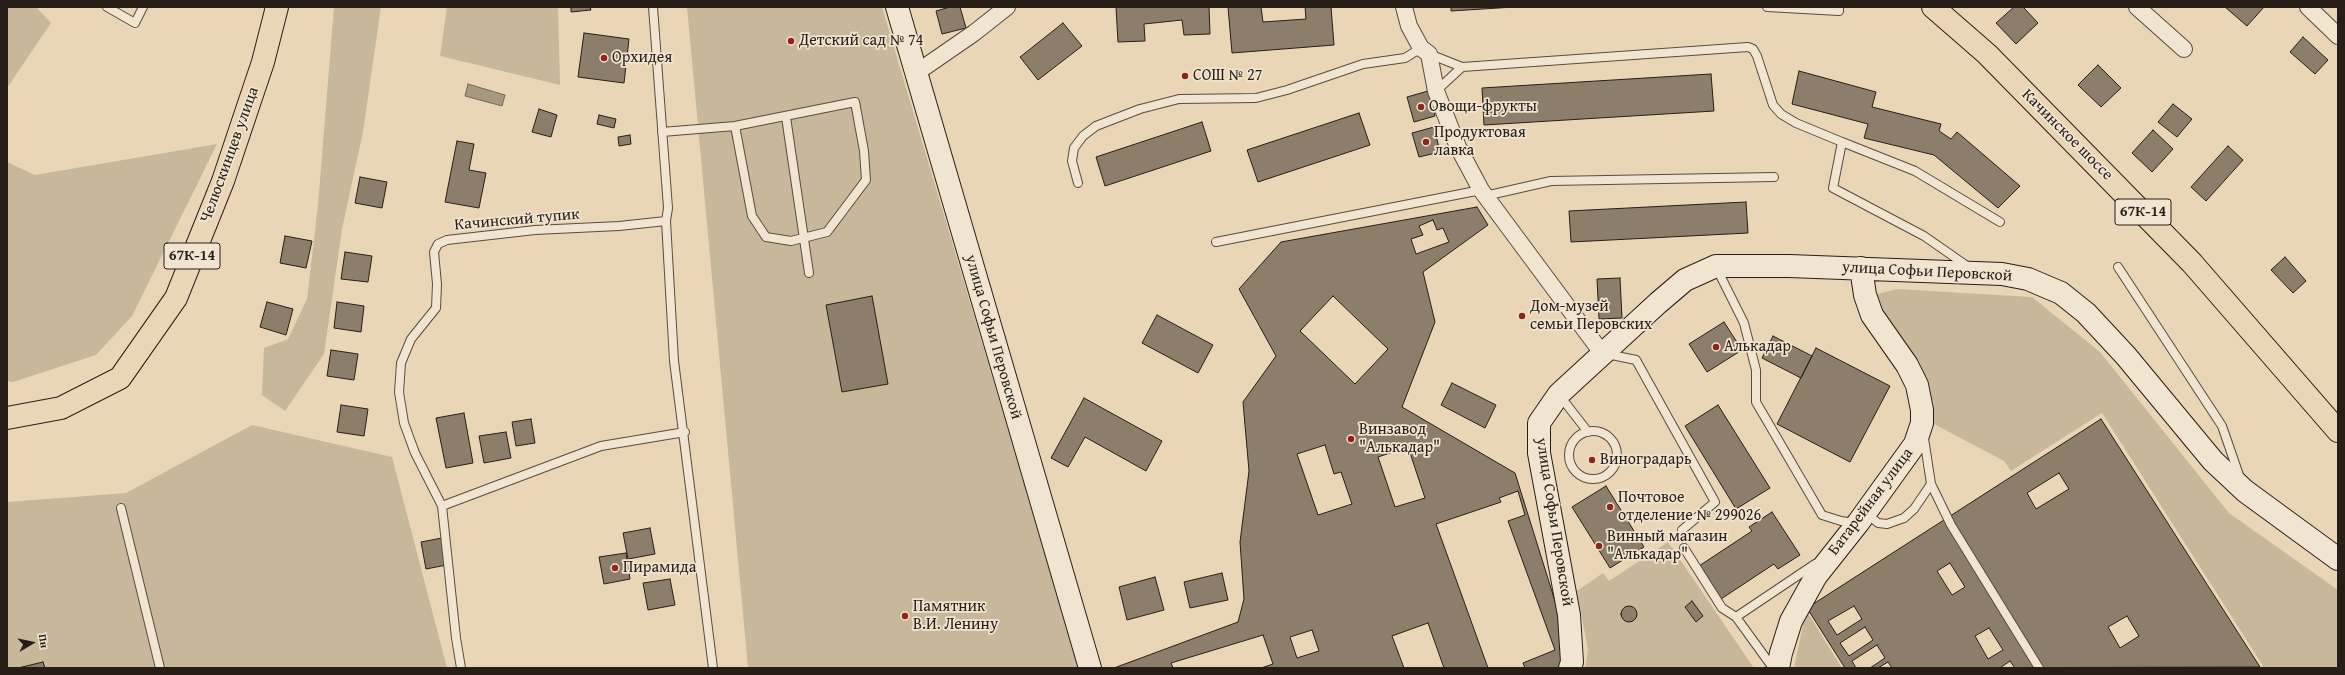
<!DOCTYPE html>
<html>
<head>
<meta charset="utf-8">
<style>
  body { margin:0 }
  #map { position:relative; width:2345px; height:675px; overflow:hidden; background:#ead6b7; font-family:"Gentium Book Plus",serif }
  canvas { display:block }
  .frame { position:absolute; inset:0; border:8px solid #281e18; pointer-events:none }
  .north { position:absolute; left:12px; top:623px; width:40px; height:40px; -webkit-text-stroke:3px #f1e4d0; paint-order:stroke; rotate:81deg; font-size:11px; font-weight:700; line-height:16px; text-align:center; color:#281e18 }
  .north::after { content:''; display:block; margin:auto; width:14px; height:18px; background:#281e18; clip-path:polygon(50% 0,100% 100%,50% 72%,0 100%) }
</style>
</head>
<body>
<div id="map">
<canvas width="2345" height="675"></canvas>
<div class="frame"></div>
<div class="north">Пн</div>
</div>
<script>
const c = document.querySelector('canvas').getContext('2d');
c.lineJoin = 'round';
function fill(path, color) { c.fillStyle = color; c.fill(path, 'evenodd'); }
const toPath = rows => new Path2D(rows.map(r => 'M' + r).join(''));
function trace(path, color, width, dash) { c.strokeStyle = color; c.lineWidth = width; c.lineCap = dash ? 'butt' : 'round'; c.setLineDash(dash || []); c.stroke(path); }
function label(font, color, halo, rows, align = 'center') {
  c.font = font + ' "Gentium Book Plus",serif'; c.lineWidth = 3.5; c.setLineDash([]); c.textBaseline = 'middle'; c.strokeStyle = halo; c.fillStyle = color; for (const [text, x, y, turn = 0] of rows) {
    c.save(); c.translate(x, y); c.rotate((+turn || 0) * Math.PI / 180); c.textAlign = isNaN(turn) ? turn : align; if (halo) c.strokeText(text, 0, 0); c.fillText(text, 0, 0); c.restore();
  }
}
const green = toPath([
  [7,7,36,7,51,23,7,88],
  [334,7,381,7,363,132,342,229,324,354,285,411,262,395,264,348,288,339,307,299,318,205],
  [447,7,558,7,560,85,440,56],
  [687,7,882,7,1079,668,748,668],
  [217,144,132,316,96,355,13,382,7,381,7,162,35,175],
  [1897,289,2032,297,2100,352,2229,513,2338,590,2338,668,2260,668,2263,666,2102,413,2011,471,2004,461,1932,423,1874,295],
  [252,425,392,457,447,668,7,668,7,502,126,493],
  [1668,542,1754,668,1585,668,1588,650,1577,591,1603,573,1609,581],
  [1806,610,1842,668,1794,668]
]);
const water = toPath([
  [468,84,505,95,502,106,465,96,468,84]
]);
const building = toPath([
  [571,7,590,7,591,10,571,12,571,7],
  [950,7,960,7,966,28,942,34,936,11,950,7],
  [1116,7,1209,7,1210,34,1184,35,1182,20,1144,24,1145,41,1118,42,1116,7],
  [1228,7,1261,7,1263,22,1306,19,1305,7,1331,7,1334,45,1232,53,1228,7],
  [1451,7,1514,7,1451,11,1451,7],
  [2014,7,2023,7,2038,23,2016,44,1996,23,2014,7],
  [2225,7,2264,7,2247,26,2225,7],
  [1063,23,1082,46,1038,80,1020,57,1063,23],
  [584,33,629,39,624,83,578,77,584,33],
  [2303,37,2328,60,2315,74,2290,52,2303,37],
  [2098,65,2121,88,2101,107,2078,85,2098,65],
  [1799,71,1876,92,1872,107,1941,124,1939,131,1951,139,1957,132,2020,186,1998,208,1934,155,1864,138,1868,124,1792,104,1799,71],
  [1711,74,1714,111,1484,125,1482,88,1711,74],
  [1428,91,1435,116,1414,122,1407,97,1428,91],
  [2173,104,2192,119,2177,137,2158,122,2173,104],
  [539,109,557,115,551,137,532,132,539,109],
  [1359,113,1370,145,1258,182,1247,150,1359,113],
  [599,115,616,119,614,128,597,124,599,115],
  [1202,122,1211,151,1105,186,1096,157,1202,122],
  [1434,127,1440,152,1419,157,1412,133,1434,127],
  [2153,130,2173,149,2152,172,2132,153,2153,130],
  [630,135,631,144,619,146,618,137,630,135],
  [457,141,474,144,469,170,486,173,479,208,445,202,457,141],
  [2228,146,2243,160,2206,201,2191,187,2228,146],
  [360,177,387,182,382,208,355,203,360,177],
  [1746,202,1748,233,1571,242,1569,211,1746,202],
  [1477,207,1488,225,1423,272,1435,322,1402,407,1515,473,1569,646,1562,668,1114,668,1238,622,1244,599,1240,542,1249,471,1243,402,1276,356,1239,289,1281,242,1477,207],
  [1433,220,1437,230,1443,228,1449,242,1416,254,1411,239,1423,235,1419,226,1433,220],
  [285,236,312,241,306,268,280,263,285,236],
  [345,252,372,256,368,282,341,279,345,252],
  [2285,257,2306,281,2293,293,2271,270,2285,257],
  [1620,278,1622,318,1599,319,1597,279,1620,278],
  [872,296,888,384,842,392,826,305,872,296],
  [1333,296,1388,349,1355,384,1300,331,1333,296],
  [267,302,293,309,286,335,260,327,267,302],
  [337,302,364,306,361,332,334,328,337,302],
  [1157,315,1213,345,1198,373,1142,343,1157,315],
  [1724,322,1742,350,1707,372,1689,344,1724,322],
  [1773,336,1812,356,1801,378,1762,358,1773,336],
  [1816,348,1890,386,1850,462,1777,424,1816,348],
  [331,350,358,354,354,380,327,376,331,350],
  [1452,383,1496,405,1485,428,1441,405,1452,383],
  [1084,398,1162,441,1146,471,1085,437,1068,467,1051,458,1084,398],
  [341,405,368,409,364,436,337,432,341,405],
  [1718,405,1770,488,1736,509,1685,426,1718,405],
  [464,413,473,463,446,468,436,418,464,413],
  [531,419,535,443,516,446,512,422,531,419],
  [2101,419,2260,667,1845,668,1807,608,2101,419],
  [506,432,511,458,484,463,479,436,506,432],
  [1325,445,1334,474,1341,472,1352,504,1318,515,1297,454,1325,445],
  [1408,447,1425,498,1395,507,1378,457,1408,447],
  [2059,473,2069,489,2036,509,2027,493,2059,473],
  [1606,486,1644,547,1610,568,1572,507,1606,486],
  [1518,491,1525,515,1508,521,1555,650,1523,663,1525,668,1488,668,1436,524,1501,502,1499,498,1518,491],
  [1772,512,1800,555,1778,569,1774,564,1721,599,1699,566,1752,531,1749,527,1772,512],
  [650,528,655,554,628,559,623,533,650,528],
  [447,537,452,564,426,569,421,542,447,537],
  [626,553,630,579,604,584,599,557,626,553],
  [1950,563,1965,587,1952,595,1937,571,1950,563],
  [1222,573,1228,600,1190,608,1184,582,1222,573],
  [1155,577,1164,610,1127,620,1119,587,1155,577],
  [670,579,675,605,648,610,643,583,670,579],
  [1692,601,1703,616,1696,622,1685,607,1692,601],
  '1621 614a8 8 0 1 1 16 0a8 8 0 1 1-16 0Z',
  [1854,606,1862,619,1837,635,1828,621,1854,606],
  [2127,616,2139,636,2120,648,2108,627,2127,616],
  [1428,623,1444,668,1404,668,1392,636,1428,623],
  [1865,627,1873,640,1849,656,1840,643,1865,627],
  [1989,628,2003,650,1988,659,1975,636,1989,628],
  [1312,630,1319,651,1297,658,1290,637,1312,630],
  [1263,635,1273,664,1261,668,1173,668,1171,663,1263,635],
  [1877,645,1885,658,1870,668,1856,668,1852,661,1877,645],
  [2010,661,2015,668,2000,668,2010,661],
  [43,662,45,668,18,668,43,662],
  [1888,662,1892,668,1878,668,1888,662]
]);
const lane = toPath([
  [107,7,135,23,143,7],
  [1767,7,1839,11,1839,7],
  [1429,54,1462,67,1748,47,1753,49,1757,56,1773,105,1781,114,1796,123,1842,142],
  [1436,91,1462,67],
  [786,117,809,273],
  [662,132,735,126,855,102,864,151,866,180,827,232,791,241,766,237,752,216,735,126],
  [1078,183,1072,161,1074,148,1083,136,1096,126,1140,109,1179,99,1256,98,1287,90,1363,64,1405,58,1421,48],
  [1485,196,1551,181,1774,177],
  [666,221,674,361,713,668],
  [1216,242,1481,190],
  [2118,267,2222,426,2240,478],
  [1970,268,1924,236,1833,188,1842,142,1915,171,2000,222],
  [1717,269,1744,323,1756,370,1756,402,1822,515,1841,521,1855,523],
  [1607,354,1636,360,1715,502,1682,530],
  [1560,396,1588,432],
  '1569 455a24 24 0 1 1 48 0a24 24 0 1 1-48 0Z',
  [1924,438,1931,484,1951,525,2039,668],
  [442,506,415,453,404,423,399,392,401,363,411,339,436,308,437,284,434,252,438,244,447,240,535,230,619,226,666,221,668,208,653,7],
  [121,508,160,668],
  [1866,513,1878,523,1887,524,1904,518,1914,509,1931,484],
  [1684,548,1722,608,1736,617,1773,668],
  [1736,617,1815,564],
  [461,668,456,638,442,506,601,446,685,432]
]);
const street = toPath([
  [1404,7,1409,26,1421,48,1429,54,1436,91,1458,147,1481,190,1602,353],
  [2137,7,2184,49],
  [2308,7,2338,36],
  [916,73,974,33,1007,7]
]);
const secondary = toPath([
  [897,7,1090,668],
  [1570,668,1572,662,1569,615,1539,453,1539,423,1559,394,1658,303,1685,280,1716,266,1789,266,2002,274,2028,279,2061,293,2086,313,2126,356,2213,461,2245,491,2338,559],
  [1778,668,1781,653,1791,621,1816,576,1858,523,1915,444,1922,423,1922,410,1917,385,1907,365,1872,315,1865,295,1861,268]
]);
const primary = toPath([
  [1933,7,1987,54,2192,263,2338,431],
  [7,418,61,408,120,378,176,298,223,181,263,62,277,7]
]);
const markers = [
  [791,41,4,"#8f2418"],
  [604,58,4,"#8f2418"],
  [1185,76,4,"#8f2418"],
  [1421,107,4,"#8f2418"],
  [1426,142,4,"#8f2418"],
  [1522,316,4,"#8f2418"],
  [1716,347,4,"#8f2418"],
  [1351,439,4,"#8f2418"],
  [1592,460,4,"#8f2418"],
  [1610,507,4,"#8f2418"],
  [1599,546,4,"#8f2418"],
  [615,568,4,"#8f2418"],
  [905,616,4,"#8f2418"]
];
const shields = [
  [2143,212,56],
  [192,256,56]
];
const shieldNames = [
  ["67К-14",2143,212],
  ["67К-14",192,256]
];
const poiNames = [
  ["Детский сад № 74",799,41],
  ["Орхидея",612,58],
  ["СОШ № 27",1193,76],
  ["Овощи-фрукты",1429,107],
  ["Продуктовая",1434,133],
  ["лавка",1434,151],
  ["Дом-музей",1530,307],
  ["семьи Перовских",1530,325],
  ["Алькадар",1724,347],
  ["Винзавод",1359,430],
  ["\"Алькадар\"",1359,448],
  ["Виноградарь",1600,460],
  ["Почтовое",1618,498],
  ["отделение № 299026",1618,516],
  ["Винный магазин",1607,537],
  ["\"Алькадар\"",1607,555],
  ["Пирамида",623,568],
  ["Памятник",913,607],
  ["В.И. Ленину",913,625]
];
const streetNames = [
  ["Качинское шоссе",2067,135,45],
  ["Челюскинцев улица",230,155,-70],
  ["Качинский тупик",517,220,-5],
  ["улица Софьи Перовской",1927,272,3],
  ["улица Софьи Перовской",993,337,74],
  ["Батарейная улица",1871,502,-53],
  ["улица Софьи Перовской",1554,522,81]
];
fill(green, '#c9b79c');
fill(water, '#a89781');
trace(water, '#756757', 1);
fill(building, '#8d7e6b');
trace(building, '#281e18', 1);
trace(lane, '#584c40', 10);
trace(street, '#584c40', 18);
trace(secondary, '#281e18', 24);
trace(primary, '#281e18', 24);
trace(lane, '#f1e4d0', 8);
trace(street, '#f1e4d0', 16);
trace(secondary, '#f1e4d0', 22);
trace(primary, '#ead6b7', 22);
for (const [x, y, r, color] of markers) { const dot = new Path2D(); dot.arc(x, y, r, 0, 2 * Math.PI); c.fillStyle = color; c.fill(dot); trace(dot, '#f1e4d0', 1.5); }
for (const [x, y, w] of shields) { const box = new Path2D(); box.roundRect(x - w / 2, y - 13, w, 26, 3); c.fillStyle = '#f1e4d0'; c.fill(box); trace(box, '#281e18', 1); }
label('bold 15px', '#281e18', null, shieldNames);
label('16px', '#281e18', '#f1e4d0', poiNames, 'left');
label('16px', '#281e18', '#f1e4d0', streetNames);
</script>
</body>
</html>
